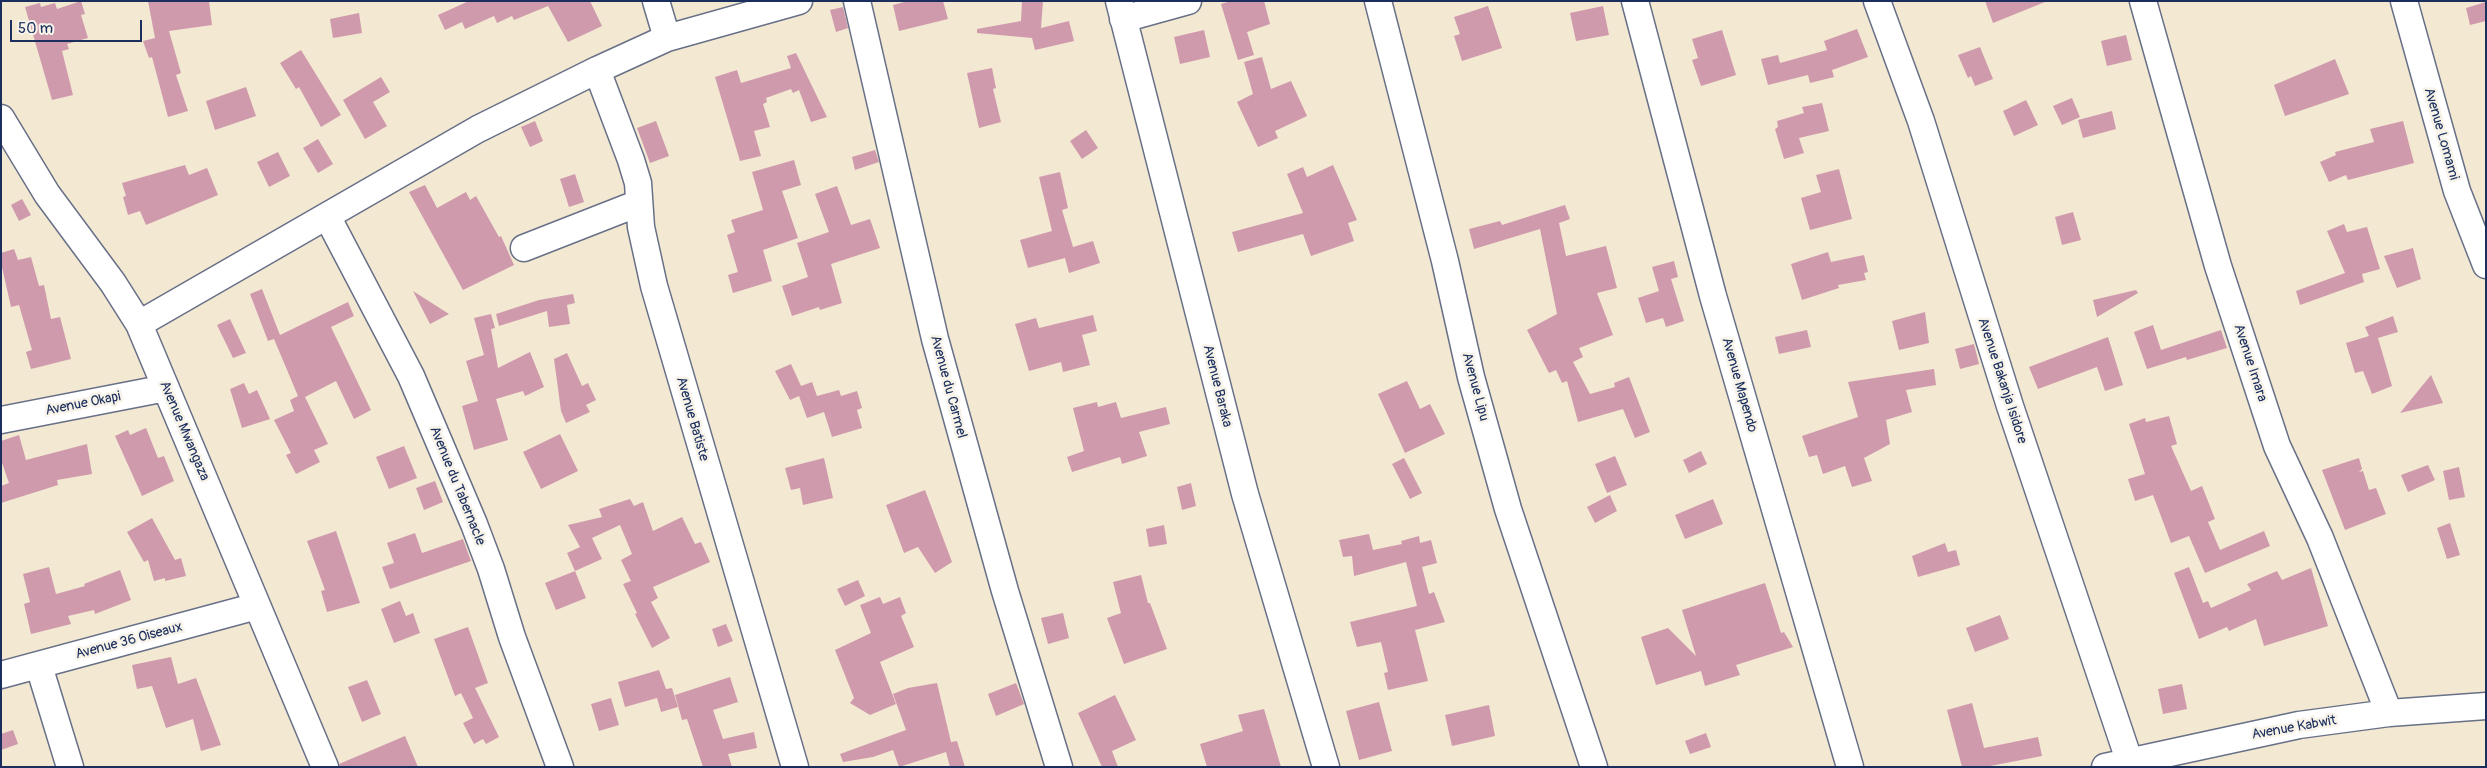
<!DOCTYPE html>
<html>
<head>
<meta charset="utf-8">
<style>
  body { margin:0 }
  #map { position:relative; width:2487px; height:768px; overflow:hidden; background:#f3e8d2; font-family:Pangolin,sans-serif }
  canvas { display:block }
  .frame { position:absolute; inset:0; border:2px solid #1b2f5e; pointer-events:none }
  .scale { position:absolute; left:10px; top:20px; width:132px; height:22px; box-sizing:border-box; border:2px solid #1b2f5e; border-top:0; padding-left:6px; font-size:15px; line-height:18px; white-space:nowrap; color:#1b2f5e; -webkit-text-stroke:4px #f7f3e8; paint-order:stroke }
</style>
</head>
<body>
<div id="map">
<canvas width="2487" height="768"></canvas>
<div class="frame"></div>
<div class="scale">50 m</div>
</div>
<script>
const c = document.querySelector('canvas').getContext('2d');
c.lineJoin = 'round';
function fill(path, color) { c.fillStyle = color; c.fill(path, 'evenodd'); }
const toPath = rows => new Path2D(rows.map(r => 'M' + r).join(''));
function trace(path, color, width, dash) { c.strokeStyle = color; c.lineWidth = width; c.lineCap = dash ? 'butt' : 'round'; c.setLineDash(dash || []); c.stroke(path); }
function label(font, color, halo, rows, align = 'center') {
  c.font = font + ' Pangolin,sans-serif'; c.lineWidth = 5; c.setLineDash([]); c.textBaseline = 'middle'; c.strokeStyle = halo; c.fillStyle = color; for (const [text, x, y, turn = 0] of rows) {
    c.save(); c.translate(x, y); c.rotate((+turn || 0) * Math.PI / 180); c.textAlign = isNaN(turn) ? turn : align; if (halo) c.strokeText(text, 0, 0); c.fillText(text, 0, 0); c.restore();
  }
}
const building = toPath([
  [81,1,85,14,81,15,88,38,67,44,69,49,62,51,73,95,52,100,25,7,40,3,41,7,55,3,57,9],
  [148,1,209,1,212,25,169,31,181,73,176,75,188,111,168,117,152,57,149,58,143,41,155,38],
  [469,1,590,1,602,26,568,42,548,6,514,20,512,16,497,23,494,16,465,29,462,22,445,30,438,15],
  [908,1,943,1,948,19,899,31,893,5],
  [1022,1,1043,1,1041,28,1069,21,1074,41,1035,50,1032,38,977,33,977,29,1021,21],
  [1231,1,1264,1,1270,24,1247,32,1254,55,1238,60,1221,4],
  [1985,1,2045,1,2045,2,1993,23],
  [2486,2,2486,21,2470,25,2466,8],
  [1488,6,1502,48,1462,61,1454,36,1460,34,1454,17],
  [1603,6,1609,35,1576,41,1570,13],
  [843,7,848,28,836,32,830,10],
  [359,13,362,33,333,38,330,19],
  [1857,29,1868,57,1832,70,1834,77,1810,83,1808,75,1768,85,1761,59,1778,55,1780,63,1827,50,1824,41],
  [1204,30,1210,57,1180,64,1174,37],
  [1722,30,1736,75,1701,86,1692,60,1698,58,1692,39],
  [2126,35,2132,60,2107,66,2101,41],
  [1980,47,1993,79,1975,86,1971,76,1968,78,1958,55],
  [301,50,341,115,321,127,299,87,296,89,280,63],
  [796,53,827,117,811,122,799,90,793,93,791,89,766,98,767,102,763,104,770,127,754,131,761,156,740,161,715,77,737,70,741,83,791,68,787,56],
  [1262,57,1271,89,1291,81,1307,116,1275,131,1278,138,1258,147,1237,102,1253,94,1244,62],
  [2335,59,2349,94,2285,116,2274,85],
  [992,68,996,88,993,89,1001,122,979,128,967,73],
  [381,77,390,92,373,102,387,126,365,139,343,100],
  [246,87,256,116,215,130,206,101],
  [2072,98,2080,117,2062,125,2053,106],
  [2026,100,2038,125,2014,136,2003,111],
  [1822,103,1829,131,1799,138,1804,153,1784,159,1775,129,1778,127,1777,121,1804,113,1802,107],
  [2112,111,2116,129,2083,138,2078,120],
  [535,121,543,141,530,147,521,127],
  [656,121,669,156,650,163,637,128],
  [2403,121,2414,163,2348,180,2346,175,2329,182,2320,162,2336,155,2335,152,2374,142,2370,129],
  [1086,130,1098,148,1082,159,1070,141],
  [318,139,333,164,318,173,303,148],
  [875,150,879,162,855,170,852,157],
  [278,152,290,176,269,187,257,162],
  [794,160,801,185,782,191,798,238,763,250,772,281,733,293,728,275,738,272,727,235,735,232,731,220,763,210,752,172],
  [185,165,189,175,207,168,218,195,146,225,140,211,128,215,123,197,126,196,122,183],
  [1333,165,1357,220,1348,223,1354,241,1311,256,1303,234,1238,252,1232,232,1303,213,1287,174,1303,167,1307,177],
  [1839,169,1852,219,1810,230,1801,198,1821,192,1816,175],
  [1060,172,1068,208,1062,210,1073,247,1093,241,1100,263,1069,273,1065,258,1028,268,1020,240,1052,231,1039,177],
  [575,174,584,202,569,207,560,179],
  [425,185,437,208,466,192,470,200,476,196,499,237,501,236,514,265,463,290,409,192],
  [837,186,851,225,870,219,880,248,831,264,842,303,820,310,819,307,792,316,782,286,808,277,797,243,829,232,815,194],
  [22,199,31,215,19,221,11,205],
  [1565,205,1570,219,1559,223,1566,256,1606,246,1617,288,1597,293,1613,335,1579,348,1583,357,1573,362,1590,394,1615,387,1614,383,1629,377,1650,432,1635,438,1623,409,1578,422,1567,381,1562,383,1556,370,1549,373,1527,330,1557,314,1540,229,1474,249,1469,229,1500,221,1502,225],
  [2073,212,2081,240,2062,245,2055,217],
  [2344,224,2347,232,2367,227,2380,269,2362,274,2364,282,2300,305,2296,291,2345,273,2327,231],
  [2413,248,2421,279,2397,288,2384,256],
  [14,249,18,260,31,257,39,286,44,285,51,319,60,317,71,359,31,369,26,352,32,350,19,305,11,307,1,263,1,253],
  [1828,252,1831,262,1864,255,1868,272,1864,273,1866,280,1838,285,1839,288,1802,300,1791,264],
  [1674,261,1678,277,1671,279,1684,321,1666,327,1663,318,1646,323,1638,298,1659,291,1652,267],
  [262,289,280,335,348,302,354,316,331,327,371,410,354,419,336,381,305,397,328,444,314,450,320,462,296,474,286,455,291,453,274,420,294,411,290,400,298,396,274,339,268,341,250,294],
  [2136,290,2138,293,2097,317,2093,300],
  [413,291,449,314,430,324],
  [573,294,575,303,567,305,570,324,549,327,547,311,499,326,496,314,539,300],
  [1925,312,1929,343,1899,350,1892,321],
  [491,314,495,328,491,329,498,368,530,352,544,387,525,396,523,391,496,399,508,440,474,450,462,406,478,401,466,361,484,355,474,318],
  [1093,315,1097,331,1082,335,1090,365,1063,372,1061,362,1029,371,1015,324,1036,318,1039,328],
  [2393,316,2398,332,2378,338,2392,386,2372,394,2363,371,2355,373,2346,343,2369,336,2365,327],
  [230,319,246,353,233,358,217,325],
  [2153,325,2161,350,2221,330,2227,348,2187,360,2186,357,2147,369,2134,332],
  [1807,330,1811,347,1779,354,1775,337],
  [2108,337,2123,385,2105,391,2097,367,2038,389,2029,367],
  [1974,344,1979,364,1960,369,1955,349],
  [567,353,582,386,588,383,596,400,586,405,590,412,566,423,561,411,554,359],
  [791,364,801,386,812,382,817,396,839,390,841,396,857,391,862,408,857,410,862,428,832,437,824,412,807,418,799,396,790,400,775,371],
  [1934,369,1936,385,1906,390,1912,412,1886,420,1890,444,1864,458,1872,481,1852,487,1845,466,1823,474,1817,455,1809,457,1802,436,1858,417,1848,382],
  [2431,375,2443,403,2400,413],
  [1407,381,1420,409,1430,404,1445,434,1405,453,1378,394],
  [244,383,249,394,257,390,270,419,242,428,230,389],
  [1097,402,1098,407,1116,402,1121,418,1166,407,1170,424,1139,432,1147,456,1122,464,1120,457,1072,472,1067,457,1084,451,1073,408],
  [2169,416,2177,444,2171,446,2191,491,2202,486,2215,519,2208,522,2220,550,2264,531,2270,546,2205,573,2189,536,2171,543,2153,495,2135,501,2128,479,2145,474,2129,424,2145,418,2146,422],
  [146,428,158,458,164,456,174,481,142,496,115,436,128,430,130,435],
  [560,434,578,471,541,489,523,452],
  [19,435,26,460,87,444,92,474,57,480,58,485,1,503,1,486,9,483,1,460,1,441],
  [404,446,417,478,389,489,376,457],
  [1701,451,1707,464,1689,473,1683,460],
  [1615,456,1627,485,1607,493,1595,464],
  [824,458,833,498,803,505,800,488,791,490,785,468],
  [1404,458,1422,493,1410,499,1392,464],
  [2359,458,2362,469,2359,472,2363,471,2369,490,2376,488,2386,514,2345,530,2322,470],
  [2428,465,2435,480,2408,492,2401,475],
  [2459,467,2465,497,2449,500,2443,471],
  [435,481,443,502,424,510,416,488],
  [1191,483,1196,506,1182,510,1177,487],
  [925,490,952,562,935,573,918,547,904,553,886,505],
  [1610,495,1617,511,1595,523,1587,507],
  [630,499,634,506,643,502,653,531,682,517,695,544,701,542,710,562,653,587,658,598,651,602,670,638,652,648,635,614,637,613,623,584,631,581,621,560,632,554,620,525,592,538,602,559,575,571,567,553,580,547,568,525,602,517,599,509],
  [1713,499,1723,524,1685,539,1675,515],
  [152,518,175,560,181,558,186,576,165,581,165,578,154,581,148,560,144,562,127,532],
  [2450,523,2460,555,2447,559,2437,528],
  [1164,525,1167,544,1149,547,1146,529],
  [336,531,360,603,327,612,321,591,325,590,307,541],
  [415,533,422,553,463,539,471,561,390,589,382,567,394,563,387,543],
  [1369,534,1373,550,1402,544,1401,541,1419,536,1420,543,1431,540,1437,563,1422,567,1429,594,1434,592,1445,622,1415,630,1428,681,1388,690,1384,673,1388,672,1381,642,1357,647,1350,622,1417,606,1406,562,1354,576,1352,556,1343,557,1339,540],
  [1945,543,1948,552,1956,550,1960,565,1918,577,1912,556],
  [49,567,56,594,85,586,84,584,120,570,131,600,95,614,94,610,68,616,71,624,31,634,24,604,30,602,23,574],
  [2189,567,2203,603,2208,601,2211,608,2251,590,2247,584,2277,571,2282,580,2311,568,2328,626,2264,646,2256,619,2229,631,2227,627,2199,639,2174,573],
  [575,571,586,598,556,610,545,583],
  [1141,575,1148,603,1150,603,1167,649,1124,664,1107,618,1121,613,1113,582],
  [858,580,865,596,845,606,837,589],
  [1765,583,1781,633,1784,632,1793,647,1736,665,1740,675,1705,686,1701,671,1656,685,1641,637,1668,628,1696,656,1682,610],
  [880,597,883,604,900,597,906,613,901,616,914,647,880,662,896,704,870,715,850,703,854,698,835,650,871,633,860,605],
  [400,601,406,616,413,613,420,633,394,643,381,609],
  [1063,613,1069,638,1048,644,1041,618],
  [2000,615,2009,639,1975,652,1966,628],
  [726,624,733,641,718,647,712,629],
  [468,627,488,683,475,688,499,737,486,744,483,739,474,744,463,723,473,718,461,693,455,696,434,639],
  [171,657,178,684,196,678,221,745,201,751,193,719,166,728,152,686,137,689,132,665],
  [659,670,666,689,672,688,678,707,661,712,657,698,625,707,618,682],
  [730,677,738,702,713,710,723,739,754,732,757,748,728,754,732,767,703,767,687,719,682,720,675,695],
  [367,680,381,714,362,722,348,687],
  [937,683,951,742,957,741,965,767,950,767,946,752,899,767,893,750,873,757,843,762,840,754,906,730,893,694,908,688],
  [1016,683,1024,704,996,716,988,694],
  [2182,684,2187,709,2163,714,2158,689],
  [1115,695,1136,740,1112,751,1118,767,1102,767,1078,713],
  [611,698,619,725,599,731,591,704],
  [1379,702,1392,751,1359,760,1346,711],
  [1972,703,1984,748,2038,737,2042,756,1985,767,1962,767,1947,710],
  [1489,705,1495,736,1452,746,1445,715],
  [1264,709,1281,767,1207,767,1200,744,1243,731,1238,715],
  [13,730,18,744,1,750,1,734],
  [1706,733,1711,747,1690,754,1685,741],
  [405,736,418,767,340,767,339,764]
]);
const minor = toPath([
  [656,1,667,38],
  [857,1,935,339,1005,591,1059,767],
  [1119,1,1245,494,1326,767],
  [1378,1,1445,261,1471,377,1508,509,1594,767],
  [1635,1,1713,296,1850,767],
  [1877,1,1921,121,2010,406,2129,760],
  [2143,1,2218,266,2277,446,2320,538,2389,713],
  [2404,1,2457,191,2486,265],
  [1123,19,1188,1],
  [597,70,631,160,638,183,641,227,654,286,795,767],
  [1,118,47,194,113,283,139,324,325,767],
  [327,216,411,376,474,524,491,569,512,637,560,767],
  [524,248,639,203],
  [139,324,478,129,597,70,667,38,799,1],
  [1,420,166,388],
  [39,666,70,767],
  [1,675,257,606],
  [2105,767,2299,725,2389,713,2486,706]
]);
const streetNames = [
  ["Avenue Lomami",2441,134,74],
  ["Avenue Imara",2250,363,72],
  ["Avenue Bakanja Isidore",2002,381,72],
  ["Avenue Mapendo",1739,385,74],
  ["Avenue Baraka",1217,386,76],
  ["Avenue du Carmel",948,387,75],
  ["Avenue Lipu",1475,387,75],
  ["Avenue Okapi",83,404,-11],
  ["Avenue Batiste",692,419,74],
  ["Avenue Mwangaza",184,431,67],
  ["Avenue du Tabernacle",457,486,68],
  ["Avenue 36 Oiseaux",129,641,-15],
  ["Avenue Kabwit",2294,728,-10]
];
fill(building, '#d09aad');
trace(minor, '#677087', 29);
trace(minor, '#fff', 26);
label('14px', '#1b2f5e', '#f7f3e8', streetNames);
</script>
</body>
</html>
